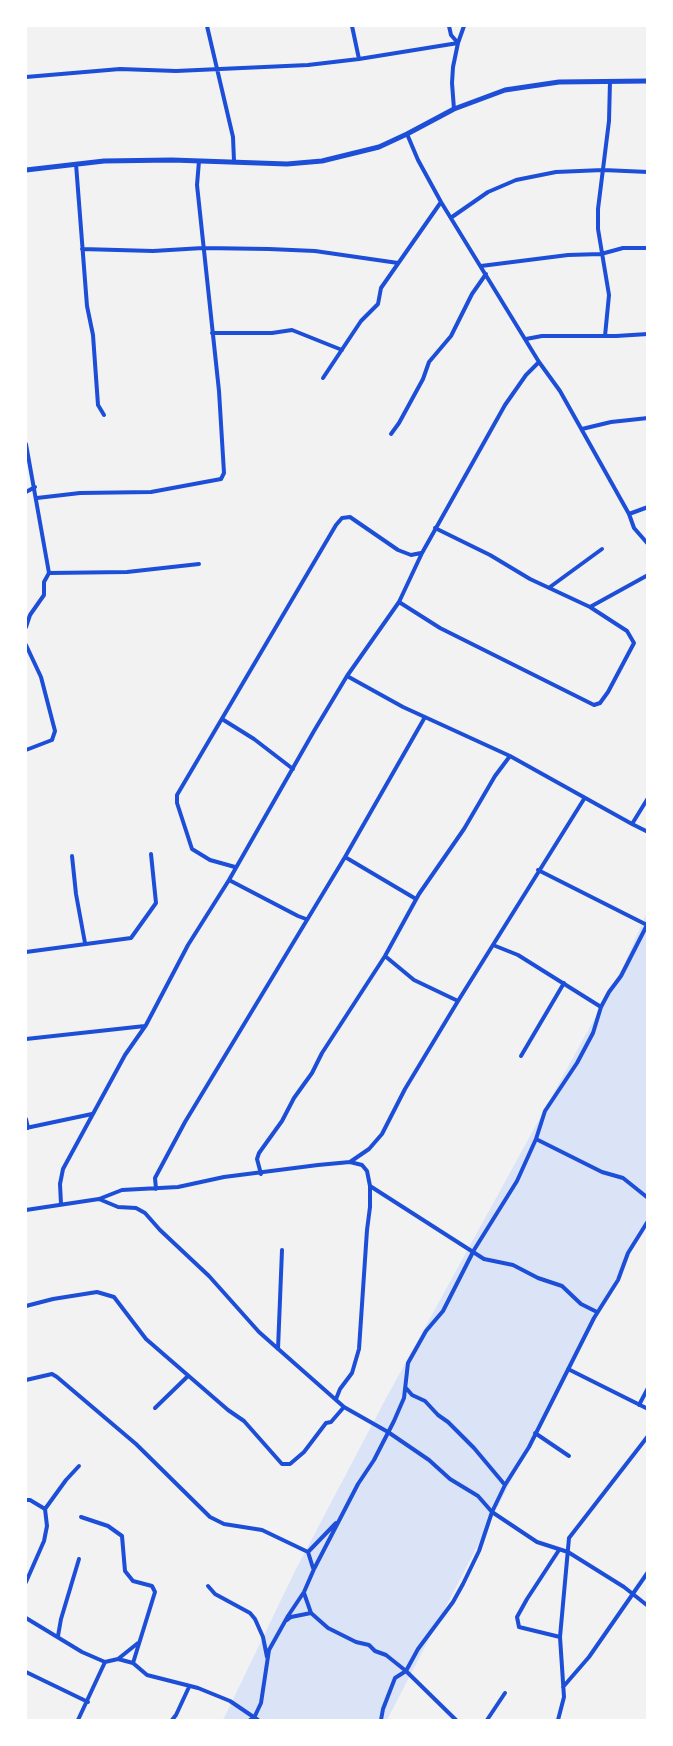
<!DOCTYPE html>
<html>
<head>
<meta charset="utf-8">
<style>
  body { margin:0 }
  #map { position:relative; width:673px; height:1746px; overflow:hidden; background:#f2f2f2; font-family:Quicksand,sans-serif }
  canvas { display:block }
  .frame { position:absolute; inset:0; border:27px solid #fff; pointer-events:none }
</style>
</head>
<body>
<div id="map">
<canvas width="673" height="1746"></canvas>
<div class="frame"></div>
</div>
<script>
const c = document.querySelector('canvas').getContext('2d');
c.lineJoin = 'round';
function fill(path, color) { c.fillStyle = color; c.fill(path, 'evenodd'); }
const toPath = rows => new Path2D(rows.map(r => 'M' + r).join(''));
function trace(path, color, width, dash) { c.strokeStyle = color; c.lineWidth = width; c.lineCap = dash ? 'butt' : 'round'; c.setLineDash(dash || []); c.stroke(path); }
const green = toPath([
  [647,912,647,1219,387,1720,223,1720,295,1571,384,1402,625,963]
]);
const minor = toPath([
  [207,26,233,137,234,161],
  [352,26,359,59,458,43],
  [449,26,451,35,458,43],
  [26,77,120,69,176,71,308,65,359,59],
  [454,109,452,83,453,67,458,43,464,26],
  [407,134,418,160,441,202,539,362,560,391,629,514,634,528,648,544],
  [76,164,87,306,93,335,98,405,104,415],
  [452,217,488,192,516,180,556,172,603,170,648,172],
  [82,249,153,251,203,248,269,249,315,251,398,263],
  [481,266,568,255,601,254,623,248,648,248],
  [212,333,272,333,292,330,342,350],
  [605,336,609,295,598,229,598,209,609,121,610,81],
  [526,339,542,336,616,336,648,334],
  [323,378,361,321,378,304,381,288,441,202],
  [582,429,611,422,648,418],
  [391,434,399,423,423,379,429,362,451,336,472,294,486,274],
  [26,444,49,573,44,582,44,595,30,615,26,627],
  [26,492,35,487],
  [37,498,80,493,151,492,221,479,224,473,219,391,197,185,199,161],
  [629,514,648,507],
  [435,528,490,555,530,579,590,607,648,575],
  [49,573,127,572,199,564],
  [550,587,602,549],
  [399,602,440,628,594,705,600,703,608,692,634,643,627,631,590,607],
  [26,645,41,677,55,731,52,740,26,750],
  [347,676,403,707,510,756,632,824,648,798],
  [222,719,254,739,293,769],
  [632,824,648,832],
  [72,856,76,894,85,943],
  [345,857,416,899],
  [235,867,210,860,192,849,177,803,177,795,336,525,342,518,350,517,398,550,411,555,421,553],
  [538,870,647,925],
  [229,880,298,916,306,919],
  [493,945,518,955,601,1007],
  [26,952,131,938,156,903,151,854],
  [385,956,414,980,458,1001],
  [26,1039,145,1026],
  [521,1056,564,983],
  [26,1119,28,1128],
  [26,1128,92,1114],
  [536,1139,602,1172,623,1178,648,1198],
  [350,1162,369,1149,382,1134,405,1089,458,1001,584,799],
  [261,1174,257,1159,259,1153,282,1121,294,1098,312,1073,322,1053,385,956,419,894,464,829,495,776,510,756],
  [370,1186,484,1259,513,1265,538,1278,562,1286,581,1304,597,1312],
  [156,1189,155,1178,185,1122,345,857,425,717],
  [99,1199,118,1207,136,1208,145,1213,160,1230,209,1276,259,1332,344,1407,388,1432,429,1460,450,1479,478,1496,492,1512,537,1542,568,1552,624,1587,648,1606],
  [61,1204,60,1184,63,1169,125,1055,146,1025,188,945,229,880,314,731,347,676,399,602,422,553,505,405,526,375,539,362],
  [26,1210,99,1199,122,1190,178,1187,224,1177,318,1165,350,1162,362,1165,367,1171,370,1186,370,1207,367,1230,359,1349,352,1373,340,1389,336,1399],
  [26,1306,53,1299,97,1292,114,1297,146,1339,228,1410,244,1421,282,1464,290,1464,304,1452,326,1423,331,1422,344,1407],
  [278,1349,282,1250],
  [568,1369,648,1409],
  [26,1380,52,1374,57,1377,136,1444,210,1517,224,1524,262,1530,308,1552,336,1523],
  [406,1388,412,1395,425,1401,438,1415,448,1422,474,1448,505,1485],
  [639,1405,648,1388],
  [155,1408,188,1376],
  [535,1433,569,1456],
  [26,1500,30,1500,45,1509],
  [81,1517,108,1526,122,1536,125,1571,133,1581,152,1586,155,1592,133,1663],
  [559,1550,527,1599,517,1617,519,1627,560,1637],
  [308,1552,313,1568],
  [26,1582,44,1541,47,1526,45,1509,66,1480,79,1466],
  [208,1586,215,1594,250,1613,255,1619,263,1637,267,1657],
  [304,1593,311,1613],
  [26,1618,82,1652,105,1662,118,1659,133,1663,147,1675,198,1688,230,1701,258,1720],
  [287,1620,291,1617,311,1613,328,1628,356,1642,369,1645,375,1651,386,1655,406,1671,456,1720],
  [58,1636,61,1619,79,1559],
  [118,1659,138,1643],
  [26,1672,88,1702],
  [563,1687,589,1657,648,1572],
  [78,1720,105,1662],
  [172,1720,176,1715,189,1687],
  [250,1720,254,1718,261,1703,269,1650,288,1616,304,1592,314,1569,358,1484,374,1460,394,1421,404,1398,408,1363,426,1331,443,1311,474,1250,517,1181,536,1139,545,1111,577,1063,593,1033,601,1007,609,992,621,976,648,923],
  [381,1720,383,1709,395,1678,406,1671,418,1649,453,1602,463,1584,479,1551,492,1512,505,1485,529,1447,594,1318,618,1280,628,1253,648,1221],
  [487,1720,505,1693],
  [558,1720,564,1697,560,1637,569,1538,648,1436]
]);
const tertiary = toPath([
  [26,170,104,161,172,160,287,164,322,161,379,147,407,134,454,109,505,90,559,82,648,81]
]);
fill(green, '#dbe4f7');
trace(minor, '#1d4ed8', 4);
trace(tertiary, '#1d4ed8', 5);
</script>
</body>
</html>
